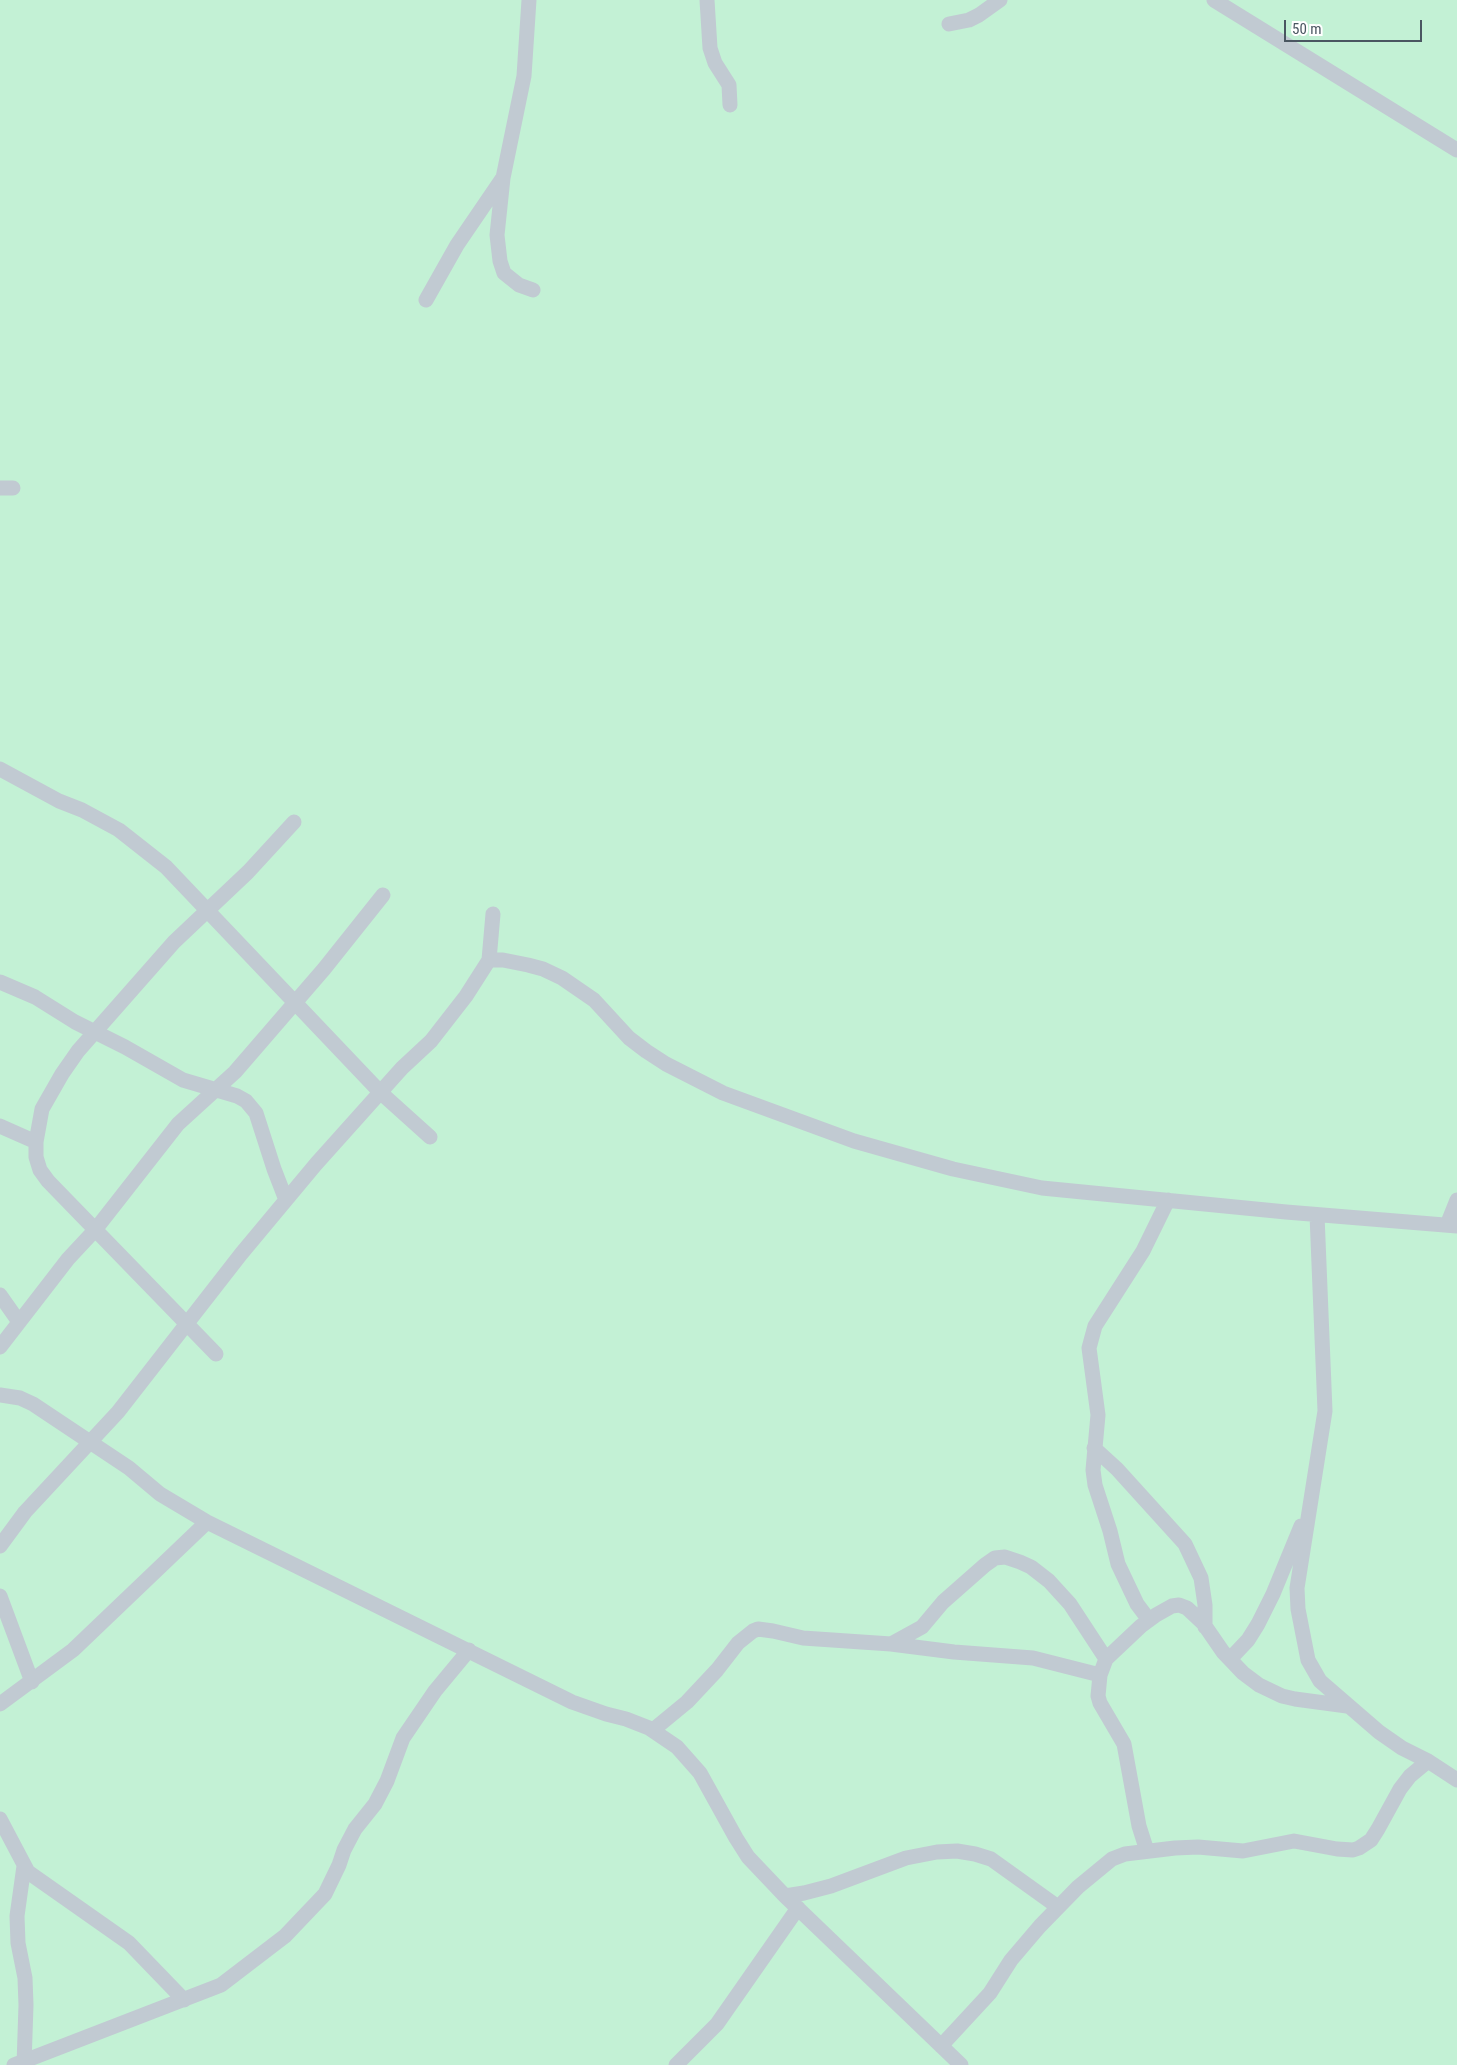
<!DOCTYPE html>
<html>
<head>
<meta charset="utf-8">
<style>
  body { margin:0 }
  #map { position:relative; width:1457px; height:2065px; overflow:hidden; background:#f5f3f3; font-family:"Roboto Condensed",sans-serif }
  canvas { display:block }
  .scale { position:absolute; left:1284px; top:20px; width:138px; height:22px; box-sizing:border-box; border:2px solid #4a5661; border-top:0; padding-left:6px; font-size:15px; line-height:18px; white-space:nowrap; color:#4a5661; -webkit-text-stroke:4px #fff; paint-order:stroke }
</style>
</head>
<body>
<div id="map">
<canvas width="1457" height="2065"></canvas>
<div class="scale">50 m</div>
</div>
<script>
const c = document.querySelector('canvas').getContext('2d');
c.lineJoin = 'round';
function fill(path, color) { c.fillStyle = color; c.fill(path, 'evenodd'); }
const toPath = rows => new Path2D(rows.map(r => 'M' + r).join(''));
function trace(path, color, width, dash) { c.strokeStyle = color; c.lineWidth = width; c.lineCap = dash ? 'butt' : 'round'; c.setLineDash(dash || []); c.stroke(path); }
const green = toPath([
  [0,0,1457,0,1457,2065,0,2065]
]);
const minor = toPath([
  [529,0,524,76,503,178,497,235,500,261,504,273,519,285,533,290],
  [707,0,710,48,715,63,729,85,730,105],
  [1214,0,1457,150],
  [949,24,969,20,979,15,1000,0],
  [426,300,457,245,502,179],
  [0,488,13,488],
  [0,769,59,801,82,810,119,830,166,867,380,1092,430,1137],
  [489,960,503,960,528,965,543,969,562,978,594,1000,629,1038,646,1051,666,1064,723,1093,854,1141,953,1169,1042,1188,1286,1212,1457,1226],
  [0,982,35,997,75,1022,125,1047,183,1080,237,1096,246,1101,256,1113,274,1169,286,1200],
  [0,1126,36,1142],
  [1317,1215,1325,1411,1297,1588,1298,1609,1308,1660,1320,1681,1379,1732,1402,1748,1428,1761,1457,1780],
  [1447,1225,1457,1200],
  [0,1295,19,1322],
  [0,1347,68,1259,95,1230,178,1124,235,1072,324,969,383,895],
  [216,1354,48,1181,40,1170,36,1157,36,1142,42,1109,62,1074,78,1051,174,942,248,872,294,822],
  [0,1395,20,1398,33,1404,129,1468,160,1494,207,1522,572,1702,606,1714,626,1719,649,1728,677,1747,700,1773,736,1838,748,1857,785,1896,961,2065],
  [1094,1448,1117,1469,1185,1544,1201,1578,1205,1605,1205,1627],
  [0,1546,25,1512,118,1412,241,1254,316,1164,402,1068,431,1041,466,996,489,960,493,914],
  [0,1596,32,1682],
  [1149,1620,1137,1604,1118,1564,1110,1531,1095,1485,1093,1470,1098,1415,1089,1348,1095,1326,1143,1251,1168,1200],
  [891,1644,922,1627,943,1602,985,1565,995,1558,1005,1557,1020,1562,1031,1567,1049,1581,1070,1604,1106,1659],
  [1230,1659,1248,1640,1258,1624,1273,1594,1301,1526],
  [0,1704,73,1650,207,1522],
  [653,1730,687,1702,717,1670,738,1643,753,1631,758,1629,773,1631,803,1638,891,1644,954,1652,1033,1658,1100,1675],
  [0,1819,28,1872,129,1943,184,2000],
  [1147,1851,1139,1826,1124,1744,1100,1703,1098,1696,1100,1675,1106,1659,1141,1626,1156,1615,1172,1606,1179,1605,1187,1608,1203,1623,1223,1652,1243,1673,1259,1685,1282,1696,1295,1699,1347,1706],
  [24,1866,17,1916,18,1943,25,1978,26,2005,24,2065],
  [785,1896,804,1893,831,1886,906,1858,937,1852,957,1851,975,1854,991,1859,1058,1907],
  [941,2046,990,1993,1011,1960,1040,1926,1078,1887,1112,1859,1125,1854,1175,1848,1198,1847,1243,1851,1294,1841,1337,1849,1353,1850,1359,1848,1371,1840,1378,1829,1400,1789,1410,1776,1428,1761],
  [14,2065,221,1985,285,1936,325,1894,339,1865,344,1850,355,1829,375,1804,387,1781,403,1738,435,1691,469,1650],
  [676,2065,717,2024,798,1908]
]);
fill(green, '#c3f1d5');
trace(minor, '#c1cad2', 15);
</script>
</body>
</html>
